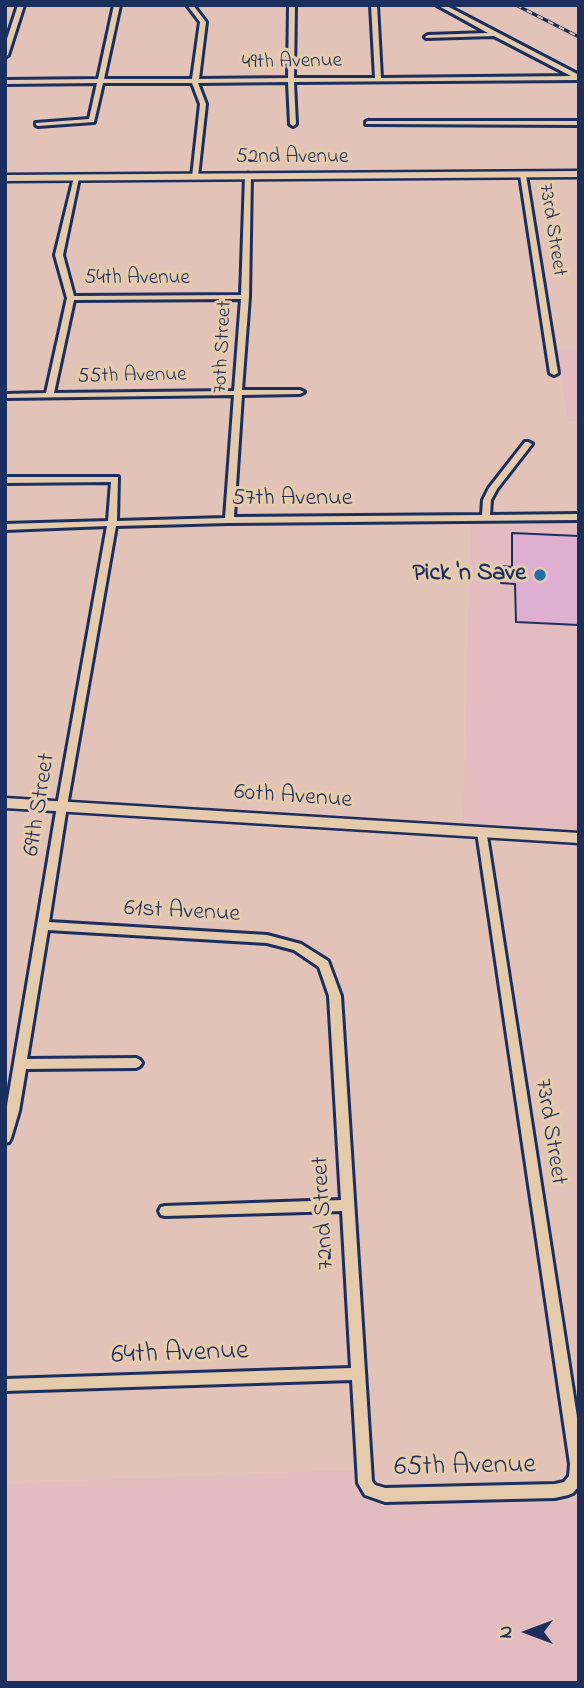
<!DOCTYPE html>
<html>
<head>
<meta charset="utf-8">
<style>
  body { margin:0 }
  #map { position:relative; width:584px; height:1688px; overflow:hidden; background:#e3c2b7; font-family:"Indie Flower",sans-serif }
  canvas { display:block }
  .frame { position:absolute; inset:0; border:7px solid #1b2f5e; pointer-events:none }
  .north { position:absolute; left:493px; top:1597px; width:70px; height:70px; -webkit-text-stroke:5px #e5caac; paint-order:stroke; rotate:270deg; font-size:19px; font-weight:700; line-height:28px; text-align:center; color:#1b2f5e }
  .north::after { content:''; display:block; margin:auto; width:24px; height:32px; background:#1b2f5e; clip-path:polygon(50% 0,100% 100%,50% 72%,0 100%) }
</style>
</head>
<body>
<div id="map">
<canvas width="584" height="1688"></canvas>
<div class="frame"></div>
<div class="north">N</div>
</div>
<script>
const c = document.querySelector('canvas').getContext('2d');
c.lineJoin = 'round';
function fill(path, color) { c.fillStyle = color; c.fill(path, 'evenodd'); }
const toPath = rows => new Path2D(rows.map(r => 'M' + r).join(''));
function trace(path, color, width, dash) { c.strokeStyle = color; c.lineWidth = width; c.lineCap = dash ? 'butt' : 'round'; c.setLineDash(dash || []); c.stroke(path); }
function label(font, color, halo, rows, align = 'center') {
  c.font = font + ' "Indie Flower",sans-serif'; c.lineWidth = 6; c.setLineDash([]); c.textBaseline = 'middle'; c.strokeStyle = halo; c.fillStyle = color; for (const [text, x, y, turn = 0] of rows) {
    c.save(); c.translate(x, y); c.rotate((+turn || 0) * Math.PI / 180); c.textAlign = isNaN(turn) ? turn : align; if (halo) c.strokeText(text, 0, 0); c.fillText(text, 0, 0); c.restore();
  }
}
const built = toPath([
  [579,349,579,421,568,421,556,350],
  [579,523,579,829,463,823,471,525],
  [353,1470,359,1489,370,1499,384,1506,560,1503,579,1496,579,1683,5,1683,5,1484]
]);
const building = toPath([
  [512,533,579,536,579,625,516,622,515,584,501,583,501,566,512,567,512,533]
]);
const minor = toPath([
  [18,5,24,5,8,55,5,57,5,45,18,5],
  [114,5,120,5,104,79,192,79,200,22,187,5,193,5,206,22,199,79,288,78,289,5,295,5,294,78,375,78,371,5,377,5,381,78,571,76,494,36,426,38,425,37,428,35,488,33,437,5,445,5,579,75,579,80,294,82,296,124,293,126,290,124,288,82,198,83,206,104,198,177,195,179,192,177,200,104,192,83,103,83,94,122,38,126,36,125,36,123,89,119,97,83,5,84,5,80,98,79,114,5],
  [368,121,579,121,579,125,366,124,366,122,368,121],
  [523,173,526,175,558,373,554,375,550,373,520,175,523,173],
  [248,174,251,176,249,297,242,390,300,390,304,392,300,394,242,395,234,517,482,515,483,500,489,488,525,442,528,442,532,444,497,489,491,500,490,515,579,514,579,520,229,523,116,526,67,806,49,922,267,935,301,944,328,961,341,996,372,1481,375,1485,385,1488,555,1484,564,1482,569,1476,570,1464,477,832,478,829,486,829,579,1430,579,1486,573,1493,568,1495,555,1498,385,1502,365,1495,358,1483,352,1380,5,1391,5,1379,351,1368,342,1211,165,1216,161,1215,159,1211,161,1207,165,1206,341,1200,329,996,319,967,294,950,267,943,48,930,27,1059,136,1058,140,1060,142,1063,140,1066,136,1068,26,1069,19,1111,11,1138,9,1142,5,1143,5,1117,57,806,107,526,5,530,5,524,108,521,111,482,5,483,5,477,118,477,117,521,225,518,234,395,5,398,5,394,46,393,67,298,55,255,74,177,79,178,63,255,74,296,241,295,245,176,248,174],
  [241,299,234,391,54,393,74,300,241,299]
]);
const tertiary = toPath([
  [579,171,579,177,5,181,5,175,579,171],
  [5,798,579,833,579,843,5,808,5,798]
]);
const rail = toPath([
  [516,5,579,37]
]);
const markers = [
  [540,575,7,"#1f6fb2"]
];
const farStreetnames = [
  ["49th Avenue",292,63,-1],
  ["52nd Avenue",292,159],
  ["73rd Street",551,230,81],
  ["54th Avenue",137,280],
  ["70th Street",224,347,-87],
  ["55th Avenue",132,377,-1]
];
const streetNames = [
  ["57th Avenue",292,500],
  ["60th Avenue",293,798,4],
  ["69th Street",41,805,-81],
  ["61st Avenue",182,913,3],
  ["73rd Street",549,1132,81],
  ["72nd Street",325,1213,-93]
];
const poiNames = [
  ["Pick 'n Save",526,575]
];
const nearStreetnames = [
  ["64th Avenue",180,1355,-2],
  ["65th Avenue",465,1468,-1]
];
fill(built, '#e2bcbf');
fill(building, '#dfafd1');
trace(building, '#1b2f5e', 2);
trace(minor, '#1b2f5e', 6);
trace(tertiary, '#1b2f5e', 5);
fill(minor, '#e5caac');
fill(tertiary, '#e5caac');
trace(rail, '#1b2f5e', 3.5);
trace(rail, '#e5caac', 2, [6]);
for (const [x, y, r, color] of markers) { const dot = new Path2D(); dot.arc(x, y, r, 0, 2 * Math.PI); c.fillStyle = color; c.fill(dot); trace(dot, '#e5caac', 2.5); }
label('21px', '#1b2f5e', '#e5caac', farStreetnames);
label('24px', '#1b2f5e', '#e5caac', streetNames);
label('bold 24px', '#1b2f5e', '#e5caac', poiNames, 'right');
label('28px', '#1b2f5e', '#e5caac', nearStreetnames);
</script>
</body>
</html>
